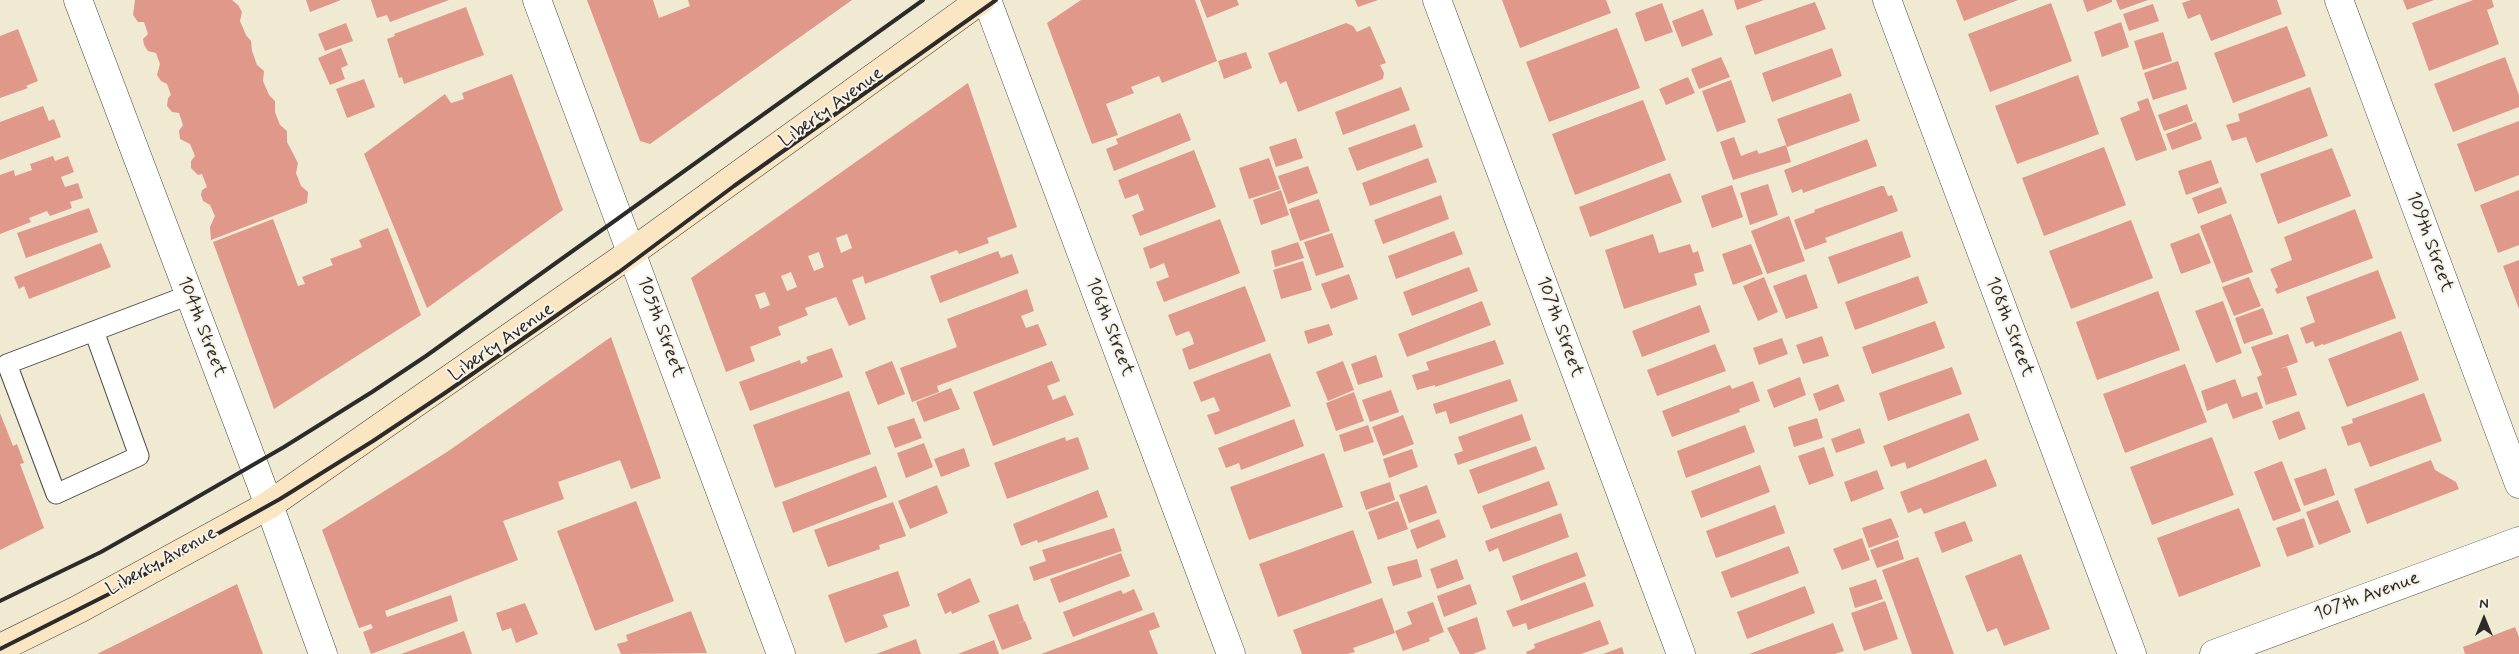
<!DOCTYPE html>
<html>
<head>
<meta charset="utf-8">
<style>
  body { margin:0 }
  #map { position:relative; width:2519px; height:654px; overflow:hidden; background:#f0ead3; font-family:Mynerve,sans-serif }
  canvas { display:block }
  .north { position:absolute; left:2459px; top:594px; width:50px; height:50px; -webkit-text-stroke:4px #f7f3e8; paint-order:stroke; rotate:0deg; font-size:14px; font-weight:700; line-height:20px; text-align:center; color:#2b2b2b }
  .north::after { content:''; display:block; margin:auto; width:18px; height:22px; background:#2b2b2b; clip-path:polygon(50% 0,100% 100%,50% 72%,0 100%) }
</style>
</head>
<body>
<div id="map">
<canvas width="2519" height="654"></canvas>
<div class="north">N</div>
</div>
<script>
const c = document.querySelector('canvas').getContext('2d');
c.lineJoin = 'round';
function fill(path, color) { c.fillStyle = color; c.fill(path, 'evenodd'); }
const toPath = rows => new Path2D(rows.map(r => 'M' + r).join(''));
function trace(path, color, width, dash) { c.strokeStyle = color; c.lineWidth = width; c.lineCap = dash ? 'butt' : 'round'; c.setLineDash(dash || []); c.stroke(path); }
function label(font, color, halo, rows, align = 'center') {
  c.font = font + ' Mynerve,sans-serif'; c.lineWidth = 4; c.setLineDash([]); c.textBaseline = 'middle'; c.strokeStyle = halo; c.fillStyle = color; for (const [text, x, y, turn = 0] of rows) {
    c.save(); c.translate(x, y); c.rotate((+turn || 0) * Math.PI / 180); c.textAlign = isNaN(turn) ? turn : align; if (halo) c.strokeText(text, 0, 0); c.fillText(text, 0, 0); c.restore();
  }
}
const building = toPath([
  [135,0,232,0,238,5,242,12,240,21,246,35,251,41,252,51,257,65,264,71,263,81,269,95,275,101,275,112,280,125,287,131,287,142,298,163,296,173,301,186,308,192,307,203,211,240,210,227,215,216,210,205,203,201,201,195,202,190,207,187,202,174,198,175,191,168,191,161,195,156,190,144,180,139,179,131,183,125,179,113,172,112,167,106,168,98,171,95,167,84,161,81,157,75,160,64,156,53,148,51,144,45,143,39,148,34,144,22,138,22,133,15],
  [306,0,341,0,310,12],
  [371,0,449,0,390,22,387,15,377,18],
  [587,0,653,0,659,18,690,6,688,0,852,0,650,144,640,141],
  [1081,0,1195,0,1217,61,1162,83,1159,76,1131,87,1134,93,1106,104,1118,135,1092,144,1047,23],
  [1200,0,1237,0,1239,5,1207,18],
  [1355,0,1378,0,1358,7],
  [1502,0,1606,0,1611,13,1520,48],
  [1734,0,1764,0,1737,10],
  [1956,0,2018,0,1964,21],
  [2083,0,2112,0,2112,2,2087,12],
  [2116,0,2148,0,2120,10],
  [2191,0,2277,0,2282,14,2211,41,2200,14,2188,19,2182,3],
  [2403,0,2434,0,2407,10],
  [2473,0,2492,0,2494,7,2487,10,2499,44,2429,71,2412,23],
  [1815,2,1826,29,1755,55,1745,26],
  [1662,3,1673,32,1645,42,1635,13],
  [2051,3,2072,61,1990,92,1968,34],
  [2153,4,2159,21,2129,31,2123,14],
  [466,7,484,55,404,84,402,77,399,78,387,39,395,36,394,34],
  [1703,9,1713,35,1682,47,1672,21],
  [2121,22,2129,47,2102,57,2094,32],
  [346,23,353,41,325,51,318,34],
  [1346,23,1353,26,1357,32,1370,26,1386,63,1380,65,1384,73,1383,79,1298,112,1286,81,1280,84,1268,53],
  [2287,26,2306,76,2233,103,2214,53],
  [1617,28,1640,88,1549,122,1526,62],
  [18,29,38,81,26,86,28,88,0,98,0,36],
  [2163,32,2172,61,2143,70,2134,41],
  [341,48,348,65,341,68,345,79,330,85,318,58],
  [1832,48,1842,76,1772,102,1762,73],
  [1246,52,1252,68,1224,79,1218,61],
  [1721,57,1730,77,1699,89,1691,69],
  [2505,57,2519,95,2519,107,2453,132,2434,84],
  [2178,61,2187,89,2153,100,2144,73],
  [512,74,563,210,427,308,364,154,445,94,451,103,464,99,462,93],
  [2078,75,2099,134,2017,164,1995,106],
  [1688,77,1695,93,1666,105,1659,89],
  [364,79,375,107,347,118,336,89],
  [1731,80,1746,122,1717,132,1702,91],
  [968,83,1017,227,987,238,989,243,959,254,957,250,865,284,863,276,852,280,866,319,849,326,836,297,805,308,808,315,778,327,781,335,750,347,755,361,726,372,691,278],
  [847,234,852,248,841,253,836,238],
  [819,252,824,267,814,271,808,256],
  [791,272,797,287,787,291,781,276],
  [765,292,770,305,760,309,755,295],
  [1401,87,1410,110,1343,135,1335,112],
  [2310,87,2328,136,2256,163,2246,137,2232,141,2226,125,2240,121,2238,114],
  [1851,93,1860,121,1787,147,1777,119],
  [2148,98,2167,150,2136,161,2120,118,2140,110,2137,102],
  [1643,100,1666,160,1575,195,1552,134],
  [2187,104,2193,121,2164,131,2158,115],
  [43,106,49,121,54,119,61,137,0,160,0,122],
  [1180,113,1191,140,1114,171,1106,149,1118,144,1116,139],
  [2519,121,2519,175,2475,192,2457,144],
  [2196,122,2202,139,2172,150,2166,134],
  [1415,124,1423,147,1357,171,1348,148],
  [1734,137,1741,156,1757,150,1759,154,1786,145,1791,162,1733,180,1720,142],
  [1296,138,1303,158,1276,167,1269,147],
  [1867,139,1877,166,1803,193,1802,189,1792,193,1784,170],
  [2104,147,2126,205,2044,236,2022,178],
  [2332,148,2351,196,2278,224,2260,174],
  [1194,150,1216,207,1140,236,1132,215,1144,210,1138,194,1125,199,1118,180],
  [53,156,55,161,68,156,74,172,61,177,65,187,78,183,83,198,70,202,72,208,50,216,47,211,29,218,31,222,0,234,0,175,14,170,15,176,32,170,30,164],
  [1269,158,1280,189,1249,199,1239,168],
  [1428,158,1437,182,1370,206,1362,183],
  [2211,160,2219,183,2186,195,2178,171],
  [1308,166,1318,193,1288,204,1278,176],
  [1670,173,1682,202,1590,237,1579,207],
  [1768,184,1778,215,1750,225,1740,193],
  [1732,185,1743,217,1712,228,1701,196],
  [1881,186,1884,186,1888,196,1892,195,1898,211,1825,238,1827,242,1805,250,1794,220,1815,212,1814,210],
  [2221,187,2227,203,2198,214,2192,198],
  [1281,190,1289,215,1261,225,1253,200],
  [2519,190,2519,245,2498,253,2480,205],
  [1441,195,1449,219,1383,244,1374,220],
  [1319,199,1330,231,1300,241,1289,209],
  [89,208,98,232,26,258,17,233],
  [2355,209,2373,258,2277,294,2275,289,2278,287,2270,269,2292,260,2284,237],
  [2231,214,2253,272,2222,283,2200,226],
  [1789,216,1805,261,1767,274,1751,231],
  [273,219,298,286,305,284,302,277,333,265,330,259,362,247,359,240,388,228,421,315,274,409,213,242],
  [1220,219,1240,273,1164,302,1156,282,1169,277,1164,263,1150,269,1143,248],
  [2131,220,2153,278,2071,309,2049,251],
  [1454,231,1463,254,1396,279,1388,256],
  [1902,231,1911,257,1838,284,1828,257],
  [1332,233,1344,267,1316,276,1304,242],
  [2199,233,2211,263,2181,274,2170,244],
  [1653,234,1659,253,1690,244,1693,253,1698,251,1704,271,1694,274,1697,285,1624,309,1605,250],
  [1298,242,1304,258,1275,267,1271,251],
  [101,243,111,267,29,299,24,286,19,289,14,277],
  [1751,244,1763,274,1733,285,1722,254],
  [998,251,1001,258,1012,254,1019,273,940,303,930,276],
  [2519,260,2519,309,2503,266],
  [1303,261,1312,290,1281,299,1273,270],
  [1469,267,1478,291,1412,316,1403,292],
  [2378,270,2396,318,2324,345,2323,344,2315,347,2313,341,2306,344,2300,328,2315,322,2306,297],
  [1349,274,1358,299,1331,309,1321,284],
  [1806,274,1818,308,1786,319,1773,286],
  [1918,276,1928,303,1855,330,1845,302],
  [1764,277,1778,312,1758,321,1743,286],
  [2249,277,2261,306,2234,316,2222,287],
  [1245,286,1266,341,1189,370,1182,349,1194,344,1192,337,1189,331,1176,336,1168,315],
  [1027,289,1034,311,1021,316,1026,328,1038,324,1047,345,937,386,939,392,912,402,900,368,957,347,947,319],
  [2158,291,2180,350,2097,380,2076,322],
  [1482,301,1491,325,1407,357,1398,334],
  [2223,301,2242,353,2216,363,2195,311],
  [1700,305,1710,332,1642,357,1632,331],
  [2263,308,2273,334,2244,344,2235,318],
  [1935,321,1945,348,1872,374,1862,347],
  [1329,324,1333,335,1308,344,1304,331],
  [2401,331,2419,380,2347,407,2328,359],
  [2288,334,2298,362,2280,369,2287,367,2297,395,2266,405,2257,377,2262,375,2251,347],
  [1822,336,1829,356,1803,364,1796,345],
  [611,337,661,478,631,489,620,460,558,482,564,499,503,521,518,560,385,611,387,617,451,595,458,621,371,654,363,632,373,628,371,624,359,628,322,530,447,452],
  [1782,338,1788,354,1759,365,1753,348],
  [1495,340,1504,364,1435,387,1435,385,1417,390,1412,375,1429,370,1426,362],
  [1715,344,1726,371,1657,396,1647,370],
  [832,348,843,377,750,411,739,382,800,360,801,364,808,361,806,357],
  [1270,353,1291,406,1215,435,1207,415,1220,411,1214,397,1201,402,1193,382],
  [1376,355,1383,377,1358,385,1351,364],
  [892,361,905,394,878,405,865,372],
  [1052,361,1060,381,1047,386,1053,400,1065,395,1074,415,993,446,973,392],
  [1343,361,1354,390,1328,401,1316,372],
  [2185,364,2207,422,2125,453,2103,394],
  [1952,367,1962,394,1888,421,1879,393],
  [1800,377,1806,395,1774,408,1767,390],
  [1510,379,1518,401,1450,424,1446,411,1436,414,1433,404],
  [2235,379,2242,397,2257,392,2263,408,2233,419,2227,403,2207,411,2201,391],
  [1753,381,1760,401,1739,409,1740,412,1672,437,1662,411,1730,385,1732,389],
  [1838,384,1845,401,1819,411,1813,394],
  [951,388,960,409,924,422,916,402],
  [1391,390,1399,412,1370,422,1362,400],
  [849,391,871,454,775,488,753,425],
  [1354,392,1364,421,1336,431,1326,403],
  [2424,393,2442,441,2370,467,2360,442,2348,446,2341,427,2353,423,2352,419],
  [2299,411,2306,429,2279,440,2272,421],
  [0,413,13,446,17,444,24,463,20,464,44,528,0,550],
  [1969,413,1979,440,1907,469,1905,462,1891,467,1883,446],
  [1522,414,1531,440,1458,465,1454,454,1463,451,1458,437],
  [1403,415,1414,444,1383,456,1372,427],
  [914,418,922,438,895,448,887,427],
  [1817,418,1823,438,1794,447,1788,427],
  [1294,419,1304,446,1241,470,1239,463,1226,468,1218,448],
  [1368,425,1374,442,1344,452,1339,435],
  [1745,425,1755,452,1686,478,1677,451],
  [1860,428,1865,443,1836,453,1831,439],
  [1065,437,1066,441,1078,437,1089,469,1007,499,994,463],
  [2212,437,2234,495,2152,525,2130,467],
  [924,443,933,467,906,478,897,453],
  [1536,446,1545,469,1478,494,1469,470],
  [1824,447,1834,476,1809,485,1798,456],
  [964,448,970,466,941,477,934,459],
  [1412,449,1418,467,1389,478,1383,459],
  [1324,453,1343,507,1249,540,1230,487],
  [1986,459,1997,486,1924,514,1921,508,1908,513,1900,492],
  [2431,460,2435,470,2456,482,2459,489,2367,524,2354,489],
  [2282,461,2301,511,2273,521,2254,472],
  [1760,465,1770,492,1701,518,1691,491],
  [876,466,887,497,793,533,782,502],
  [2326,468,2335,495,2304,506,2294,479],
  [1877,470,1884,489,1851,502,1844,482],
  [1549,481,1558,505,1491,529,1482,506],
  [1390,482,1395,500,1366,510,1360,492],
  [937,485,948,513,910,529,898,501],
  [1427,485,1437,513,1409,523,1399,495],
  [1098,490,1108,517,1038,543,1037,540,1021,546,1013,524],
  [2338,500,2351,532,2319,545,2306,512],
  [636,501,674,601,595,631,557,531],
  [1398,501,1408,529,1378,540,1368,512],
  [893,502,906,536,879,545,880,549,828,567,814,530],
  [1775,505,1785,533,1716,558,1706,531],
  [2239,508,2261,566,2179,597,2157,538],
  [1561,513,1569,537,1503,562,1498,548,1489,552,1485,541],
  [1891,518,1899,537,1869,548,1862,528],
  [2304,518,2314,547,2287,557,2276,528],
  [1439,519,1446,537,1417,549,1410,530],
  [1965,521,1973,541,1942,553,1934,532],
  [1114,528,1122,551,1034,581,1029,567,1046,561,1042,550],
  [1353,530,1372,583,1278,617,1259,564],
  [1862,538,1870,560,1842,570,1833,549],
  [1898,540,1904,559,1877,568,1870,550],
  [1789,546,1799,573,1731,598,1721,572],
  [1577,552,1586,576,1521,601,1512,576],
  [1121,553,1130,576,1059,603,1050,579],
  [2021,554,2050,629,2004,646,1997,628,1987,632,1965,576],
  [1918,557,1954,654,1912,654,1882,570],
  [1417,559,1422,577,1393,586,1387,567],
  [1457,559,1464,579,1437,589,1430,569],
  [898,571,910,606,883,615,888,627,845,643,828,595],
  [970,578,980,602,952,614,951,611,945,614,937,594],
  [1876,579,1883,599,1855,608,1849,588],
  [1585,582,1594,606,1528,630,1526,623,1513,627,1506,611],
  [237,584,263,654,97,654],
  [1470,584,1477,604,1444,617,1437,596],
  [1805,586,1815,613,1747,639,1737,612],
  [1134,589,1143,610,1073,637,1063,612,1121,590,1123,594],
  [1382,598,1395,633,1353,648,1355,652,1348,654,1302,654,1293,630],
  [1885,601,1898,639,1864,651,1851,613],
  [1433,602,1444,632,1429,638,1430,641,1403,651,1395,631,1412,624,1407,612],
  [525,603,538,634,516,643,511,628,502,631,496,613],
  [1018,604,1024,621,1015,625,1025,621,1032,639,1002,650,988,615],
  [691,611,707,653,621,654,617,644,628,641,626,635],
  [1154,612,1160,627,1149,631,1158,654,1041,654],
  [1477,617,1486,649,1473,654,1460,654,1447,628],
  [1600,620,1609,644,1581,654,1527,654,1526,652,1535,648,1534,644],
  [1833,623,1844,651,1835,654,1749,654],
  [2515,627,2519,637,2519,654,2465,654,2463,647],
  [464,631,472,654,401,654],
  [916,639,921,654,876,654],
  [994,640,999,654,958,654],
  [1622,647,1624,654,1603,654]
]);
const lane = toPath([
  [94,331,139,456,56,494,7,364,189,295]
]);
const street = toPath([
  [78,0,269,505,323,654],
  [537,0,781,654],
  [987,0,1231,654],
  [1437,0,1681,654],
  [1887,0,2132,654],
  [2339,0,2519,484],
  [2214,654,2519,541]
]);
const secondary = toPath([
  [0,648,79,609,269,505,632,252,981,0]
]);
const rail = toPath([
  [0,601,101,552,161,518,284,447,372,392,426,356,923,0],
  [0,649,115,591,280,499,373,441,445,393,619,272,734,186,996,0]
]);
const streetNames = [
  ["Liberty Avenue",832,108,-36],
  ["109th Street",2429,242,70],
  ["104th Street",201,327,69],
  ["105th Street",660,327,70],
  ["106th Street",1109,327,69],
  ["107th Street",1559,327,70],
  ["108th Street",2009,327,69],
  ["Liberty Avenue",502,343,-35],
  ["Liberty Avenue",162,562,-29],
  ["107th Avenue",2367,597,-20]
];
fill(building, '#e0988a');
trace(lane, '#494844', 21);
trace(street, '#494844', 29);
trace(secondary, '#494844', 29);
trace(lane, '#fff', 19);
trace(street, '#fff', 28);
trace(secondary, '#fbe6c4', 28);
trace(rail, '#2b2b2b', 4);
label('19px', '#2b2b2b', '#f7f3e8', streetNames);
</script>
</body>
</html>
